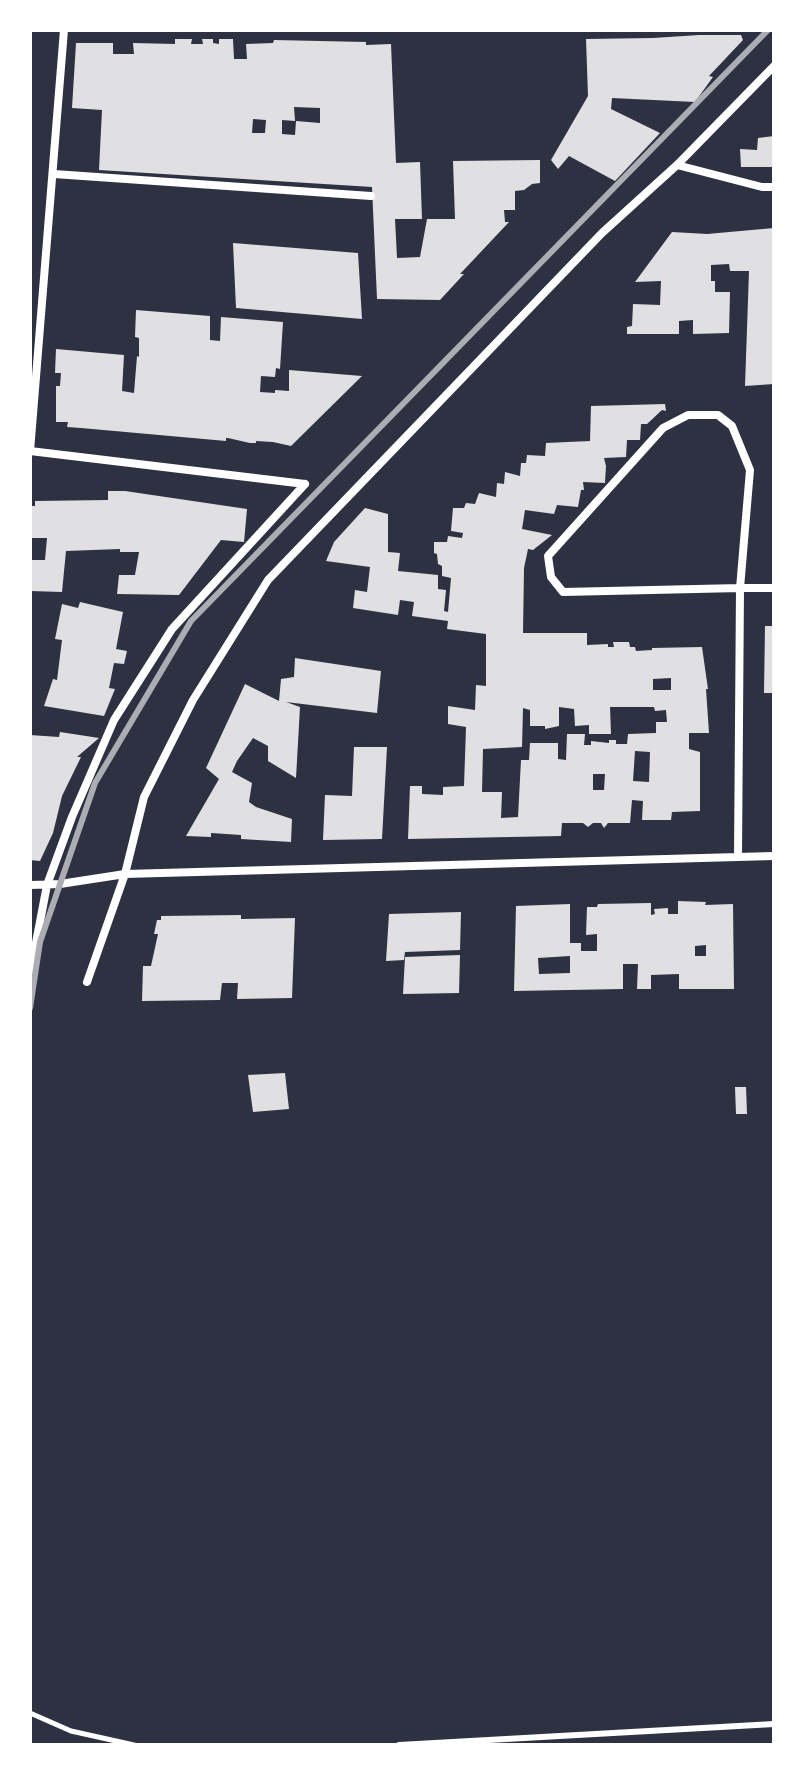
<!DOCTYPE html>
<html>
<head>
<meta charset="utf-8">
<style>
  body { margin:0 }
  #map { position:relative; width:804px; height:1775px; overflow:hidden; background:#2d3142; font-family:"Titillium Web",sans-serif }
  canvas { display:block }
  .frame { position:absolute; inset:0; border:32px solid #fff; pointer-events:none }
</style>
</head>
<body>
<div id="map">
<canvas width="804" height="1775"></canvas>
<div class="frame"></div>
</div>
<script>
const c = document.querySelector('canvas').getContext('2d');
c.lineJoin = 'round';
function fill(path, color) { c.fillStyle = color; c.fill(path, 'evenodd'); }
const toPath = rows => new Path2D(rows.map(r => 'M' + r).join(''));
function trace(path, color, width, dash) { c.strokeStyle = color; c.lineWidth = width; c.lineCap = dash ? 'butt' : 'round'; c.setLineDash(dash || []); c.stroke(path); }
const building = toPath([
  [699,35,741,35,743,40,709,76,713,77,695,102,612,98,611,109,660,133,615,181,569,156,558,169,551,160,588,96,586,39,653,38],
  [175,39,192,39,191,44,203,44,202,39,213,39,213,43,219,44,219,39,233,39,234,59,247,59,246,44,273,43,274,40,366,42,366,45,391,44,396,163,420,162,422,219,395,219,397,258,420,257,427,219,455,219,453,161,540,160,540,183,532,184,524,190,515,191,515,210,504,210,505,222,509,222,460,274,464,274,440,300,377,299,372,187,99,170,102,110,72,108,76,43,113,43,113,54,134,54,133,43,175,44],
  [294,107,320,108,320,123,296,121,295,135,282,134,282,120,295,121],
  [253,119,266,120,265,133,252,133],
  [774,136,774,167,741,167,740,149,757,150,758,138],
  [774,228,774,384,745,386,749,271,730,271,729,264,711,265,711,281,715,281,715,292,730,292,729,333,693,334,693,320,679,321,679,334,627,334,627,327,632,326,633,304,660,305,661,281,635,282,672,232,707,234],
  [233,243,358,253,362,319,236,308],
  [136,310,210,316,210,340,220,341,221,317,283,322,280,369,276,368,275,377,261,376,260,392,275,393,275,390,289,391,289,370,362,376,291,446,273,442,256,441,256,443,250,443,228,438,226,438,226,441,81,428,67,427,68,422,56,422,56,386,60,386,61,373,55,373,56,349,124,355,122,391,134,393,137,356,139,357,139,338,135,337],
  [665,404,666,411,662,410,647,424,641,424,640,440,627,440,626,457,604,458,606,466,605,483,583,482,584,490,581,490,578,507,557,505,554,514,525,510,522,529,552,535,533,550,528,549,524,568,523,633,587,633,587,645,608,644,608,647,614,647,613,642,629,642,630,647,635,647,636,651,652,650,652,648,702,647,708,689,706,689,709,733,689,733,689,749,700,752,700,811,672,812,671,820,642,820,643,801,632,800,630,823,608,823,604,828,601,823,593,823,588,827,583,823,562,823,561,836,408,839,410,786,422,786,422,794,443,795,443,787,464,786,466,727,448,724,448,706,475,710,476,685,486,686,486,634,447,629,448,621,412,616,414,602,400,600,398,615,353,608,355,590,367,592,370,567,326,561,334,542,365,508,388,514,388,552,400,553,398,571,438,575,438,589,446,590,444,611,448,612,451,578,442,576,442,566,438,564,437,554,434,553,434,542,447,542,448,536,462,538,463,533,451,531,453,508,464,508,466,503,475,504,479,493,496,497,497,483,504,484,505,472,520,476,521,463,526,463,527,455,545,456,546,443,590,441,591,406],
  [671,678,671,690,653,690,653,679],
  [559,707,574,709,575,726,589,725,589,734,611,734,610,707,654,707,655,711,666,710,667,722,656,722,656,733,628,734,627,744,616,744,616,740,609,740,609,743,591,741,591,745,584,745,585,734,567,734,566,760,558,759,558,743,530,743,529,760,521,760,518,817,501,818,502,792,482,792,483,749,522,747,523,708,530,710,530,726,545,726,545,729,559,726],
  [635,751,650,752,649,782,633,781],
  [593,774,605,774,604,790,593,790],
  [108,491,125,491,247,509,244,542,221,540,179,595,117,594,119,575,135,575,139,552,120,552,120,549,66,551,62,592,30,591,30,560,45,560,47,538,30,538,30,506,35,506,35,501,108,500],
  [80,602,123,612,116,649,127,651,124,664,114,663,109,688,115,689,104,716,44,706,53,679,57,680,62,640,55,639,62,604,78,608],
  [765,626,774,626,774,693,764,693],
  [295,658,381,671,377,713,286,702,300,707,296,778,268,761,268,746,253,738,237,761,232,772,252,783,249,802,256,807,292,819,291,842,241,839,241,835,211,833,211,837,186,836,219,779,206,768,245,684,279,701,281,679,294,677],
  [60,732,99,738,77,757,81,757,62,796,53,833,40,861,30,860,30,735,59,737],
  [354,747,387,747,382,839,323,840,325,795,352,796],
  [678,901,706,902,705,905,733,904,734,989,679,989,679,974,651,975,651,989,637,989,638,964,623,964,623,989,514,991,516,906,570,904,570,943,581,943,581,951,597,951,597,934,586,935,587,907,597,907,598,904,651,903,651,915,655,914,654,909,668,908,668,914,678,914],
  [706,945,706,956,695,956,695,946],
  [570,956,570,973,539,974,538,958],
  [461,912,460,950,405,952,404,960,386,961,389,914],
  [241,915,241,919,295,918,292,998,237,999,238,983,222,983,220,1000,142,1001,143,966,151,966,158,934,154,934,157,920,161,920,161,916],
  [460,955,459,993,403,994,405,957],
  [285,1073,289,1109,253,1112,248,1075],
  [735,1087,746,1087,747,1114,736,1114]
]);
const path = toPath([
  [30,1713,71,1731,134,1745]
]);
const service = toPath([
  [399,1745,774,1724]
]);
const minor = toPath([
  [677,165,762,187,774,187],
  [54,174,371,196],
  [30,451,64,30],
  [30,451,305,484],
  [738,857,740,588,750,470,732,426,718,415,688,415,663,428,548,556,551,577,563,592,740,588,774,588],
  [30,885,60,884,125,874,774,856],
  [30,974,47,885,72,817,114,720,172,629,305,484],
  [87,982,125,874,144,797,193,700,268,580,602,233,677,165,774,66]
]);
const rail = toPath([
  [30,1008,40,942,95,783,191,621,768,30]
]);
fill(building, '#e0e0e3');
trace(path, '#fff', 5);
trace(service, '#fff', 6);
trace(minor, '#fff', 8);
trace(rail, '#abadb3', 6);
</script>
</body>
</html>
